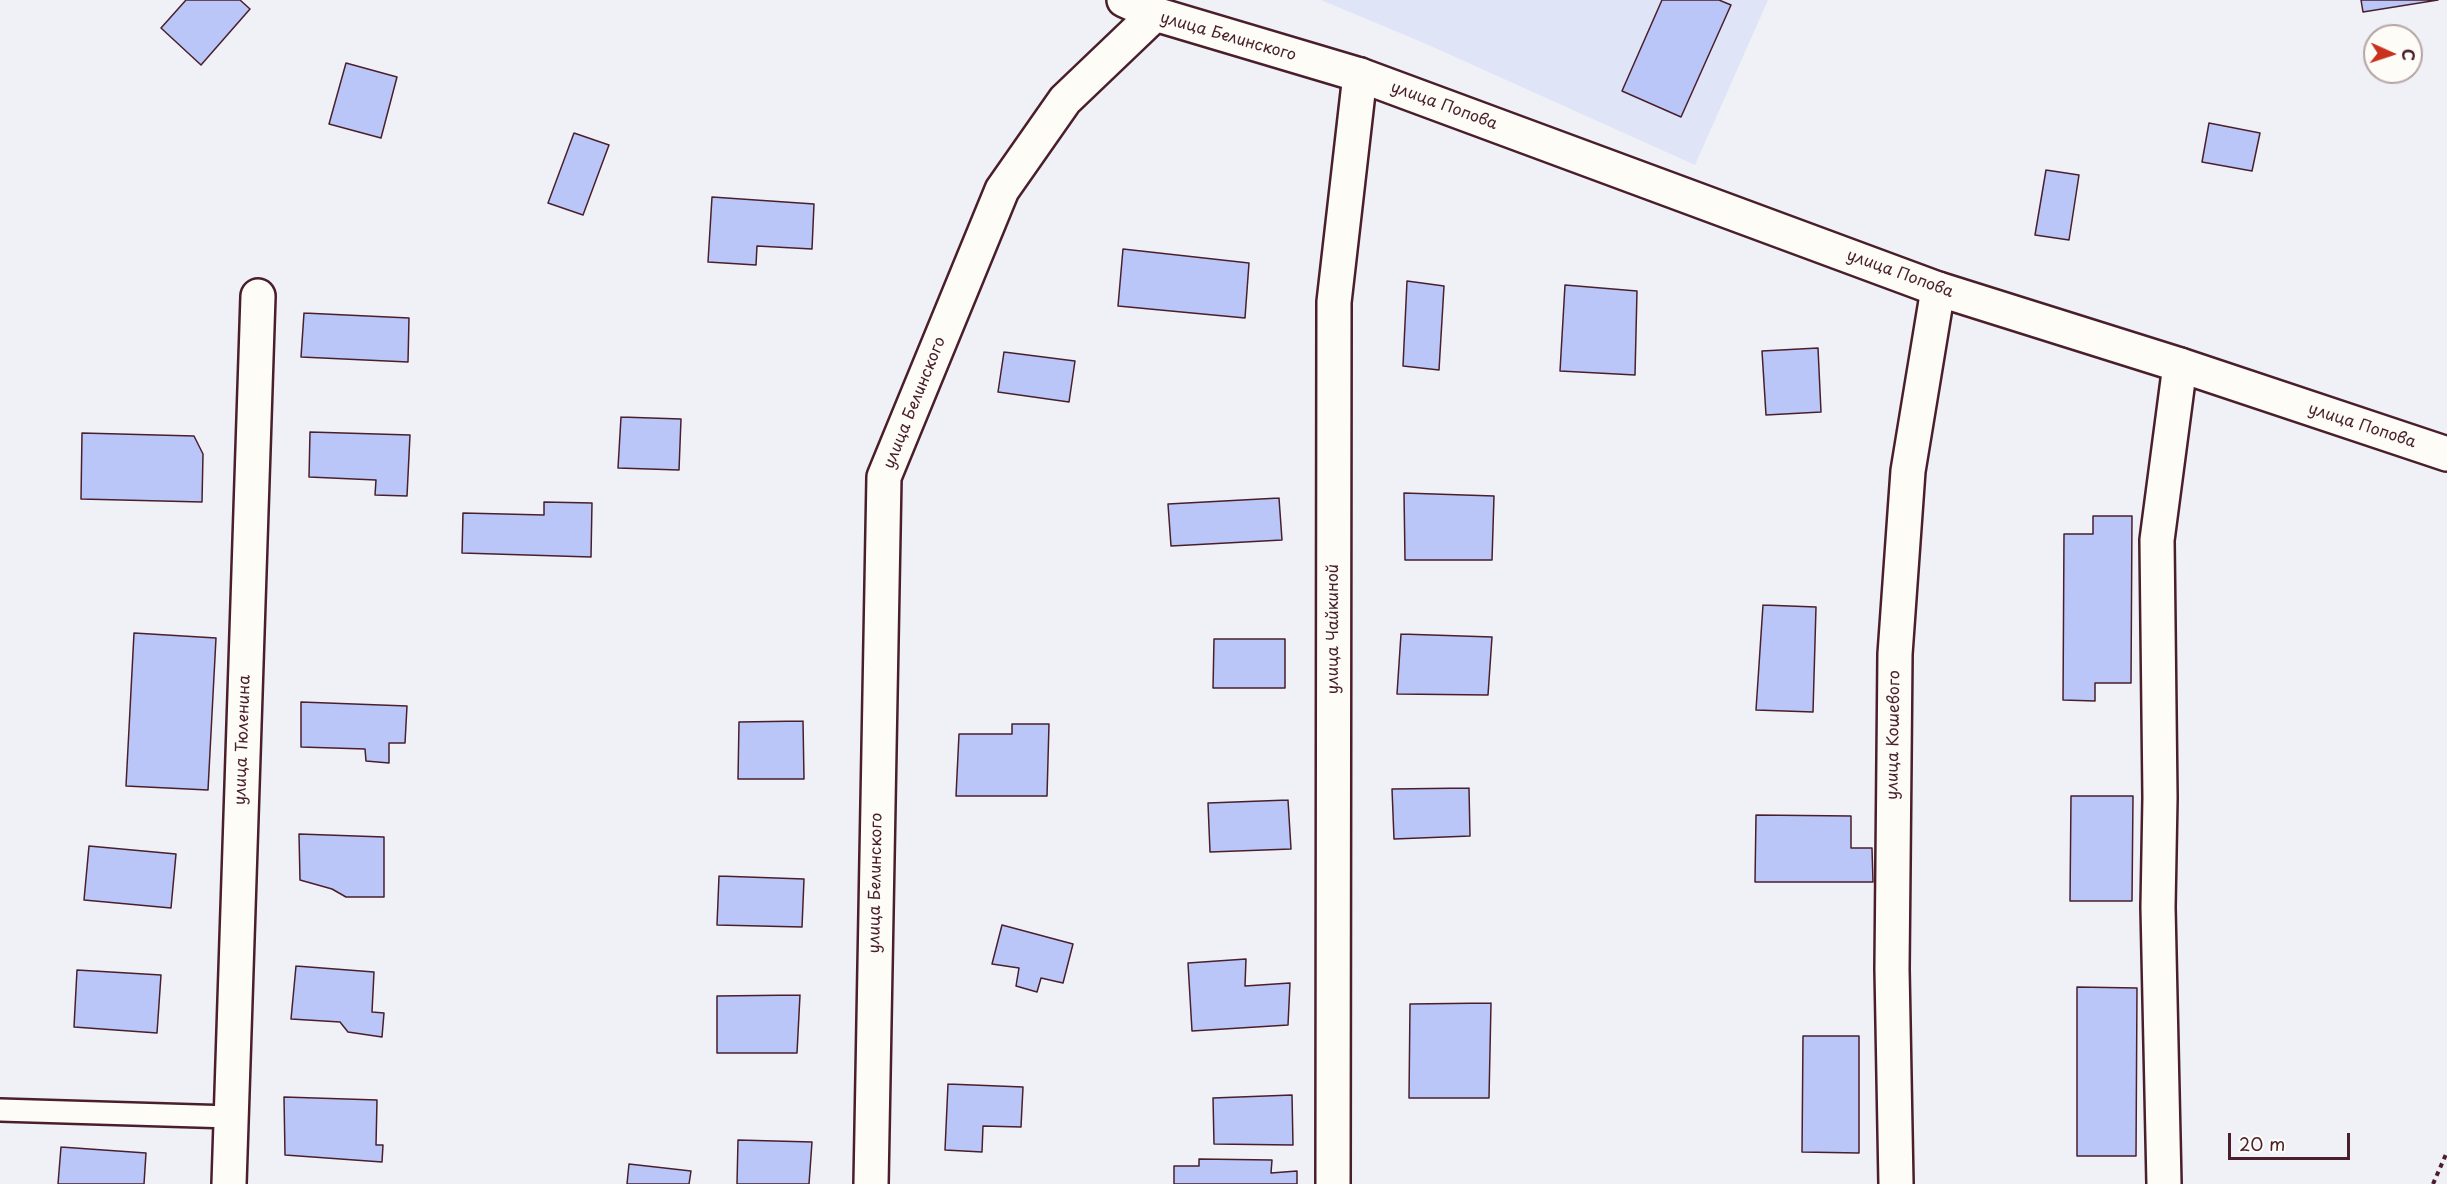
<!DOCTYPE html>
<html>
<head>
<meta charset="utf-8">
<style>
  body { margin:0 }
  #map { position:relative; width:2447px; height:1184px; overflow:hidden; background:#eff1f7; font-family:"Playpen Sans",sans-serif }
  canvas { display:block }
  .north { position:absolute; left:2363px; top:24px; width:60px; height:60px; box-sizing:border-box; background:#fdfcf7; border:2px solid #b5a4a5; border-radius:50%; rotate:93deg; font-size:16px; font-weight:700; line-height:24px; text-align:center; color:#4a1f2b }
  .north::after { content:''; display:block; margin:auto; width:21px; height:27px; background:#c8321e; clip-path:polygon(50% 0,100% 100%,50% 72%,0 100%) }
  .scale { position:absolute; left:2228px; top:1133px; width:122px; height:27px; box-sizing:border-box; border:3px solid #4a1f2b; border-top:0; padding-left:8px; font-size:18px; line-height:21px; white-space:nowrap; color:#4a1f2b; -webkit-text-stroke:4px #fdfcf7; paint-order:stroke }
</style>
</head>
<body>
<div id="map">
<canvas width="2447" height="1184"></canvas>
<div class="north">С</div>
<div class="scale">20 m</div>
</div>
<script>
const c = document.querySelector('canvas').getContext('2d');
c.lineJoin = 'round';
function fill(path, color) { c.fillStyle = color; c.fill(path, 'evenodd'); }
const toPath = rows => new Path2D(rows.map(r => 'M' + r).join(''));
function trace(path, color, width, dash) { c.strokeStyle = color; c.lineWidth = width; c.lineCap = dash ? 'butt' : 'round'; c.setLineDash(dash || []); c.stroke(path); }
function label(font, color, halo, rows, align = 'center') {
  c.font = font + ' "Playpen Sans",sans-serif'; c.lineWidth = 4.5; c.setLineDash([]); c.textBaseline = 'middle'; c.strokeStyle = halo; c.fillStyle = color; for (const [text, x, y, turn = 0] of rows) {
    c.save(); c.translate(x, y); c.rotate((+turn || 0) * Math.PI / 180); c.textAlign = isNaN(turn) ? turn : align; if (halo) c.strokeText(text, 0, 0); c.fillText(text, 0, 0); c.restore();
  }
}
const built = toPath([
  [1321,0,1768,0,1695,165,1424,43]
]);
const building = toPath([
  [186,0,240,0,250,9,201,65,161,28,186,0],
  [1662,0,1719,0,1731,5,1681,117,1622,91,1662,0],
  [2361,0,2438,0,2363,12,2361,0],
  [346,63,397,77,381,138,329,124,346,63],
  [2209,123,2260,133,2252,171,2202,162,2209,123],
  [574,133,609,145,583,215,548,203,574,133],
  [2046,170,2079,175,2069,240,2035,235,2046,170],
  [712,197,814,204,812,249,757,246,756,265,708,262,712,197],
  [1123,249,1249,263,1245,318,1118,306,1123,249],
  [1407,281,1444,286,1439,370,1403,366,1407,281],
  [1565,285,1637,291,1635,375,1560,371,1565,285],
  [304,313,409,318,408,362,301,357,304,313],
  [1818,348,1821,412,1766,415,1762,351,1818,348],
  [1004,352,1075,361,1069,402,998,392,1004,352],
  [621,417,681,419,679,470,618,468,621,417],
  [310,432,410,435,407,496,375,495,376,480,309,477,310,432],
  [82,433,194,436,203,454,202,502,81,499,82,433],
  [1404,493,1494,496,1492,560,1405,560,1404,493],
  [1279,498,1282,540,1171,546,1168,504,1279,498],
  [544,502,592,503,591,557,462,553,463,513,544,515,544,502],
  [2093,516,2132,516,2131,683,2095,683,2095,701,2063,700,2064,534,2093,534,2093,516],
  [1763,605,1816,607,1813,712,1756,710,1763,605],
  [134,633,216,638,208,790,126,786,134,633],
  [1401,634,1492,637,1488,695,1397,694,1401,634],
  [1214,639,1285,639,1285,688,1213,688,1214,639],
  [301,702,407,706,405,743,389,743,389,763,366,761,365,749,301,747,301,702],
  [803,721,804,779,738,779,739,722,803,721],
  [1012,724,1049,724,1047,796,956,796,959,734,1012,734,1012,724],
  [1469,788,1470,836,1394,839,1392,789,1469,788],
  [2071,796,2133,796,2132,901,2070,901,2071,796],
  [1288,800,1291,849,1210,852,1208,803,1288,800],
  [1756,815,1851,816,1851,848,1872,848,1873,882,1755,882,1756,815],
  [299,834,384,837,384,897,346,897,332,889,300,880,299,834],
  [89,846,176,854,171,908,84,900,89,846],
  [719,876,804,879,802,927,717,925,719,876],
  [1002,925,1073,944,1063,983,1041,978,1037,992,1016,986,1019,968,992,964,1002,925],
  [1246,959,1245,986,1290,983,1288,1025,1192,1031,1188,963,1246,959],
  [296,966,374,972,372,1012,384,1013,382,1037,348,1032,340,1022,291,1019,296,966],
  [77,970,161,975,157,1033,74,1027,77,970],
  [2077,987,2137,988,2136,1156,2077,1156,2077,987],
  [800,995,797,1053,717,1053,717,996,800,995],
  [1491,1003,1489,1098,1409,1098,1410,1004,1491,1003],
  [1803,1036,1859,1036,1859,1153,1802,1152,1803,1036],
  [948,1084,1023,1087,1021,1127,983,1126,982,1152,945,1150,948,1084],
  [1292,1095,1293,1145,1214,1144,1213,1098,1292,1095],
  [284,1097,377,1100,376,1145,383,1145,382,1162,285,1155,284,1097],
  [738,1140,812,1142,809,1184,737,1184,738,1140],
  [61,1147,146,1153,144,1184,58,1184,61,1147],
  [1199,1159,1272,1160,1271,1173,1297,1171,1297,1184,1174,1184,1174,1166,1199,1166,1199,1159],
  [629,1164,691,1171,689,1184,627,1184,629,1164]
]);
const path = toPath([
  [2433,1184,2447,1152]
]);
const lane = toPath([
  [0,1110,231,1117]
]);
const street = toPath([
  [1124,0,1155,14],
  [229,1184,258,296],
  [1333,1184,1334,302,1360,75],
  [1896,1184,1892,969,1895,654,1908,471,1938,289],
  [2164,1184,2158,907,2160,798,2157,540,2180,365]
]);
const secondary = toPath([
  [871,1184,884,477,1002,190,1065,100,1155,14,1360,75,1938,289,2180,365,2447,454]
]);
const streetNames = [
  ["улица Белинского",1228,37,16],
  ["улица Попова",1444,106,20],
  ["улица Попова",1900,274,20],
  ["улица Белинского",915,403,-68],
  ["улица Попова",2362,426,18],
  ["улица Чайкиной",1334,629,-90],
  ["улица Кошевого",1894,735,-89],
  ["улица Тюленина",243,740,-88],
  ["улица Белинского",876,883,-89]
];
fill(built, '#dfe4f7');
fill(building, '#b9c6f7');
trace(building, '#4a1f2b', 1.5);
trace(lane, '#4a1f2b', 26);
trace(street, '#4a1f2b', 38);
trace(secondary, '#4a1f2b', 38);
trace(path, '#4a1f2b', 4, [4.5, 4.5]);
trace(lane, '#fdfcf7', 21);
trace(street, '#fdfcf7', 33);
trace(secondary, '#fdfcf7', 33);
label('16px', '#4a1f2b', '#fdfcf7', streetNames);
</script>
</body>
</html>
